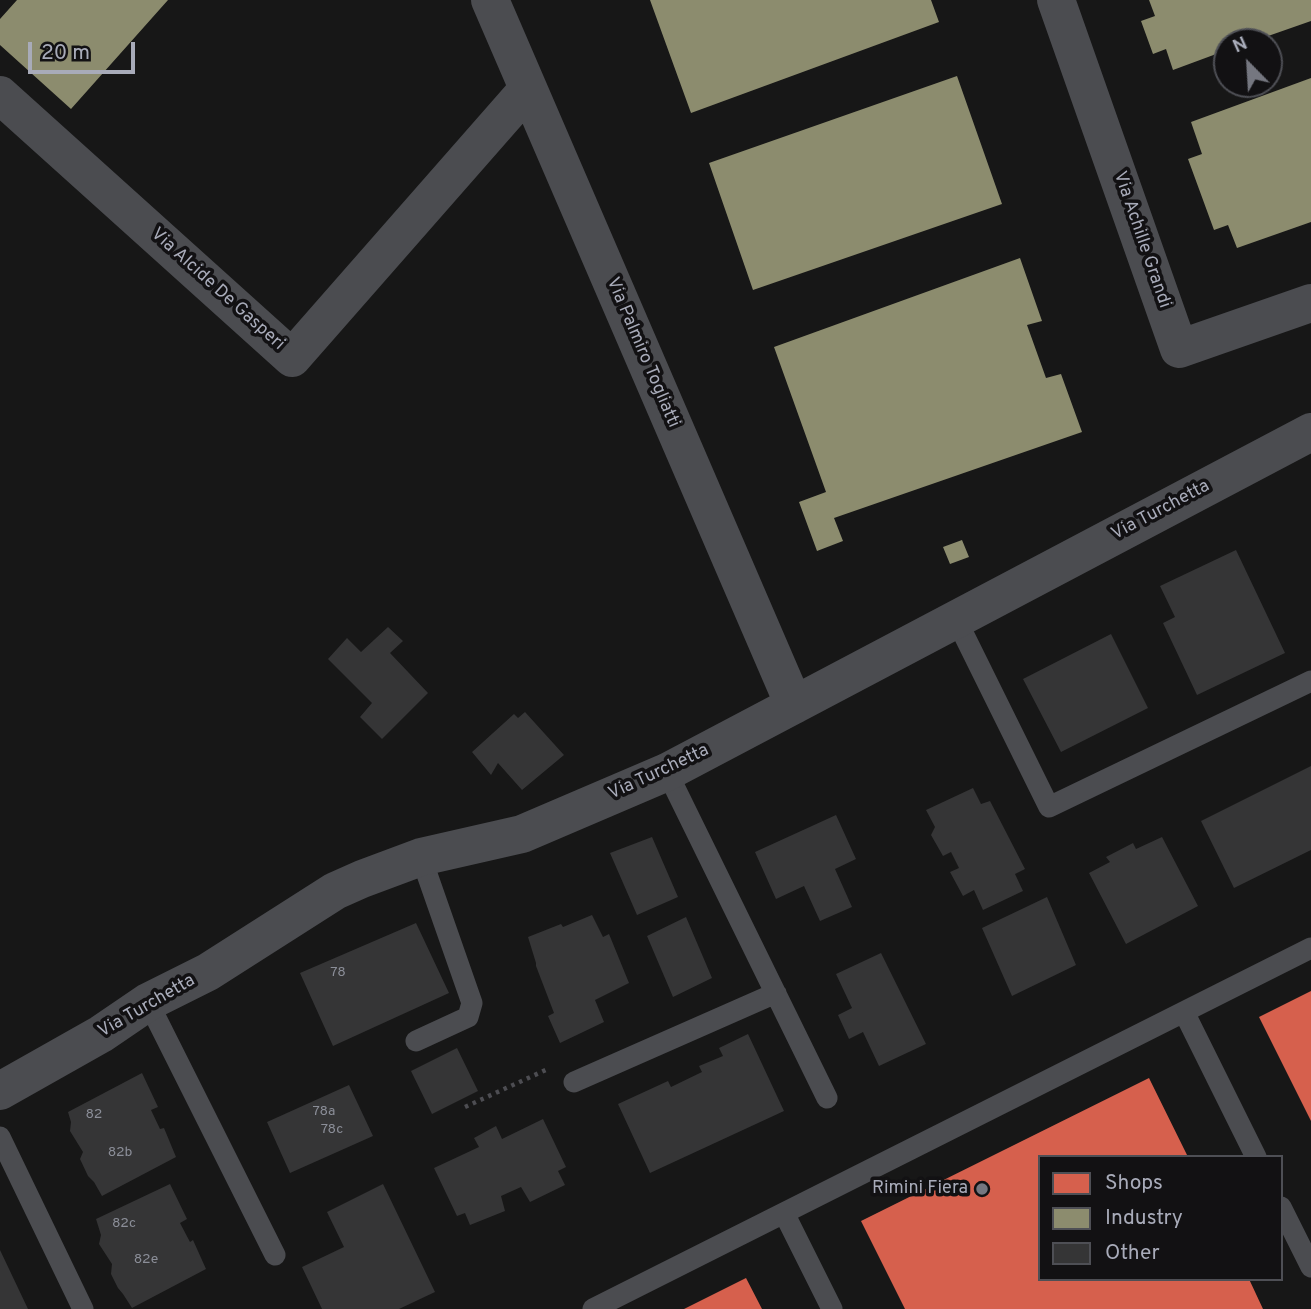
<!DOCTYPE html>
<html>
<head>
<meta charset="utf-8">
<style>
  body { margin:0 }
  #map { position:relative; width:1311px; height:1309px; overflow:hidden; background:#171717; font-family:Overpass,sans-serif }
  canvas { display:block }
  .legend { position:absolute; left:1038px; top:1155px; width:245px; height:126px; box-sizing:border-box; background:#121113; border:2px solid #4e4f55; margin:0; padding:9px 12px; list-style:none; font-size:21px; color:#a8abb9 }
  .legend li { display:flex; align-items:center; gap:14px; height:35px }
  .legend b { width:35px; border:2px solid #4e4f55 }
  .north { position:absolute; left:1213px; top:28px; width:70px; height:70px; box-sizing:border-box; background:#121113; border:2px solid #4e4f55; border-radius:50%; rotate:336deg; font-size:19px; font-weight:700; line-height:28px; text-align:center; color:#a8abb9 }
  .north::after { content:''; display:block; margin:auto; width:24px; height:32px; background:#757780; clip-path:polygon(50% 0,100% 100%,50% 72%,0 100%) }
  .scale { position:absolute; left:28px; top:42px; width:107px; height:32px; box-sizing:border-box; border:4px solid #a8abb9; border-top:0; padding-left:9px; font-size:21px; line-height:24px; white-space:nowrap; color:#a8abb9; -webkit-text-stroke:5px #121113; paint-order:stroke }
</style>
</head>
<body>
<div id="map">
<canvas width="1311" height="1309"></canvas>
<ul class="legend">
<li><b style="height:19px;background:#d6604d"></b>Shops</li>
<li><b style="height:19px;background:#8c8c6e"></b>Industry</li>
<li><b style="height:19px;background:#353536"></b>Other</li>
</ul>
<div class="north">N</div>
<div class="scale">20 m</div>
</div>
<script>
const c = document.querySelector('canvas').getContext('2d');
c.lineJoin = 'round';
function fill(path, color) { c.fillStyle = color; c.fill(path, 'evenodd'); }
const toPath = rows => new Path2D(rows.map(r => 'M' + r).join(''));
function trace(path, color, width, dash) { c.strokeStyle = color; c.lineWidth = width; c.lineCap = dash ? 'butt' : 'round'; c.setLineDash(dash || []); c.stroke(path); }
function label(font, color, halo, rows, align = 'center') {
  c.font = font + ' Overpass,sans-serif'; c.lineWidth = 7; c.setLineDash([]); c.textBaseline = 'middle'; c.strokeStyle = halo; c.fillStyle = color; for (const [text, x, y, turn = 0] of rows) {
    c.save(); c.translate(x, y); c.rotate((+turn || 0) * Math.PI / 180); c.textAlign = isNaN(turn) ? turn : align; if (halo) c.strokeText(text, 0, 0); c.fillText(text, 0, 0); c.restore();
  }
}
const shops = toPath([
  [1311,991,1311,1121,1259,1017],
  [1149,1078,1188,1157,1040,1157,1040,1279,1249,1279,1263,1309,905,1309,861,1221],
  [746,1278,762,1309,684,1309]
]);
const industry = toPath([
  [17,0,168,0,71,109,0,45,0,19],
  [650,0,931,0,939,22,691,113],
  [1149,0,1311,0,1311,21,1251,42,1227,42,1227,50,1173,70,1166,49,1153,54,1141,21,1155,16],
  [957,76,1002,204,753,290,709,163],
  [1311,78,1311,222,1237,248,1228,225,1214,230,1188,159,1202,154,1191,122],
  [1020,258,1042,321,1027,325,1046,378,1061,374,1082,432,834,518,843,541,817,551,799,502,826,492,774,347],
  [962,540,969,557,950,564,943,547]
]);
const building = toPath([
  [1236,550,1285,653,1197,695,1163,623,1175,617,1160,586],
  [388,627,403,641,390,653,428,693,382,739,360,717,372,703,328,659,347,638,361,652],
  [1111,634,1148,708,1061,752,1023,679],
  [525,712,564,755,522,790,498,763,491,775,472,752,514,714,518,718],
  [1311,766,1311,850,1234,888,1201,821],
  [973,788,981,804,990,801,1025,869,1015,874,1023,891,983,910,974,890,963,896,950,872,959,868,951,852,943,856,931,835,935,827,926,810],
  [836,815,856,859,835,869,852,907,820,921,804,886,776,899,755,852],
  [652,837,678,897,637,915,610,853],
  [1162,837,1198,906,1126,944,1089,873,1110,862,1106,857,1133,843,1136,849],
  [1047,897,1076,965,1012,996,982,928],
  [592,915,603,937,609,934,629,983,595,1000,604,1022,560,1043,548,1016,554,1013,536,966,536,963,528,937,561,924,563,927],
  [686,917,712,978,673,997,647,936],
  [416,923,449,993,333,1046,300,973],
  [881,953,926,1044,879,1066,863,1032,849,1039,838,1015,852,1008,836,974],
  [748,1034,784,1111,650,1173,618,1104,668,1081,671,1087,702,1072,699,1066,723,1056,719,1048],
  [457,1048,478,1091,432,1114,411,1071],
  [142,1073,158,1107,151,1110,160,1129,164,1128,176,1157,102,1196,94,1182,88,1176,80,1159,83,1152,70,1131,71,1122,68,1112],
  [349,1085,373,1136,290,1173,267,1122],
  [543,1119,566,1167,558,1171,565,1185,530,1202,521,1187,501,1196,505,1211,470,1225,465,1213,457,1216,434,1168,479,1147,474,1138,496,1126,502,1139],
  [170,1184,187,1219,180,1223,190,1242,193,1240,206,1269,132,1308,123,1294,118,1288,111,1274,112,1264,99,1244,101,1235,96,1219],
  [383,1184,435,1292,399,1309,322,1309,302,1267,344,1247,327,1212],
  [0,1250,28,1309,0,1309]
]);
const path = toPath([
  [465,1107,550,1068]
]);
const lane = toPath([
  [956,619,1049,807,1311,681],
  [667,772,827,1098],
  [148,1002,275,1255],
  [1184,1012,1256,1157],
  [416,1041,468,1017,472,1003,421,857],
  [574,1082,776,993],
  [0,1137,83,1309],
  [1281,1207,1311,1267],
  [784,1213,832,1309],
  [593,1309,1311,948]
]);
const street = toPath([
  [490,0,794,705],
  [1056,0,1179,349,1311,303],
  [0,95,292,358,528,89],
  [0,1091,101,1034,148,1002,208,972,335,891,362,879,421,857,522,834,667,772,1311,432]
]);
const markers = [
  [982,1189,7,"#757780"]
];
const numberNames = [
  ["78",338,973],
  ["78a",324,1112],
  ["82",94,1115],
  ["78c",332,1130],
  ["82b",120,1153],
  ["82c",124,1224],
  ["82e",146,1260]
];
const streetNames = [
  ["Via Achille Grandi",1141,240,71],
  ["Via Alcide De Gasperi",217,290,42],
  ["Via Palmiro Togliatti",642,353,67],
  ["Via Turchetta",1161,511,-28],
  ["Via Turchetta",659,773,-25],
  ["Via Turchetta",147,1007,-30]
];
const poiNames = [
  ["Rimini Fiera",968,1189]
];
fill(shops, '#d6604d');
fill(industry, '#8c8c6e');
fill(building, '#353536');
trace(path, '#4d4d52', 4.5, [3.5, 5]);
trace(lane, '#4b4c50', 21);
trace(street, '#4b4c50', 38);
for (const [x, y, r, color] of markers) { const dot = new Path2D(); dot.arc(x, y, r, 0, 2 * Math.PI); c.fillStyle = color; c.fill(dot); trace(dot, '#121113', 2.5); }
label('14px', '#8b8e98', null, numberNames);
label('18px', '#a8abb9', '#121113', streetNames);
label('18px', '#a8abb9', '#121113', poiNames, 'right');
</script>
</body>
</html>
